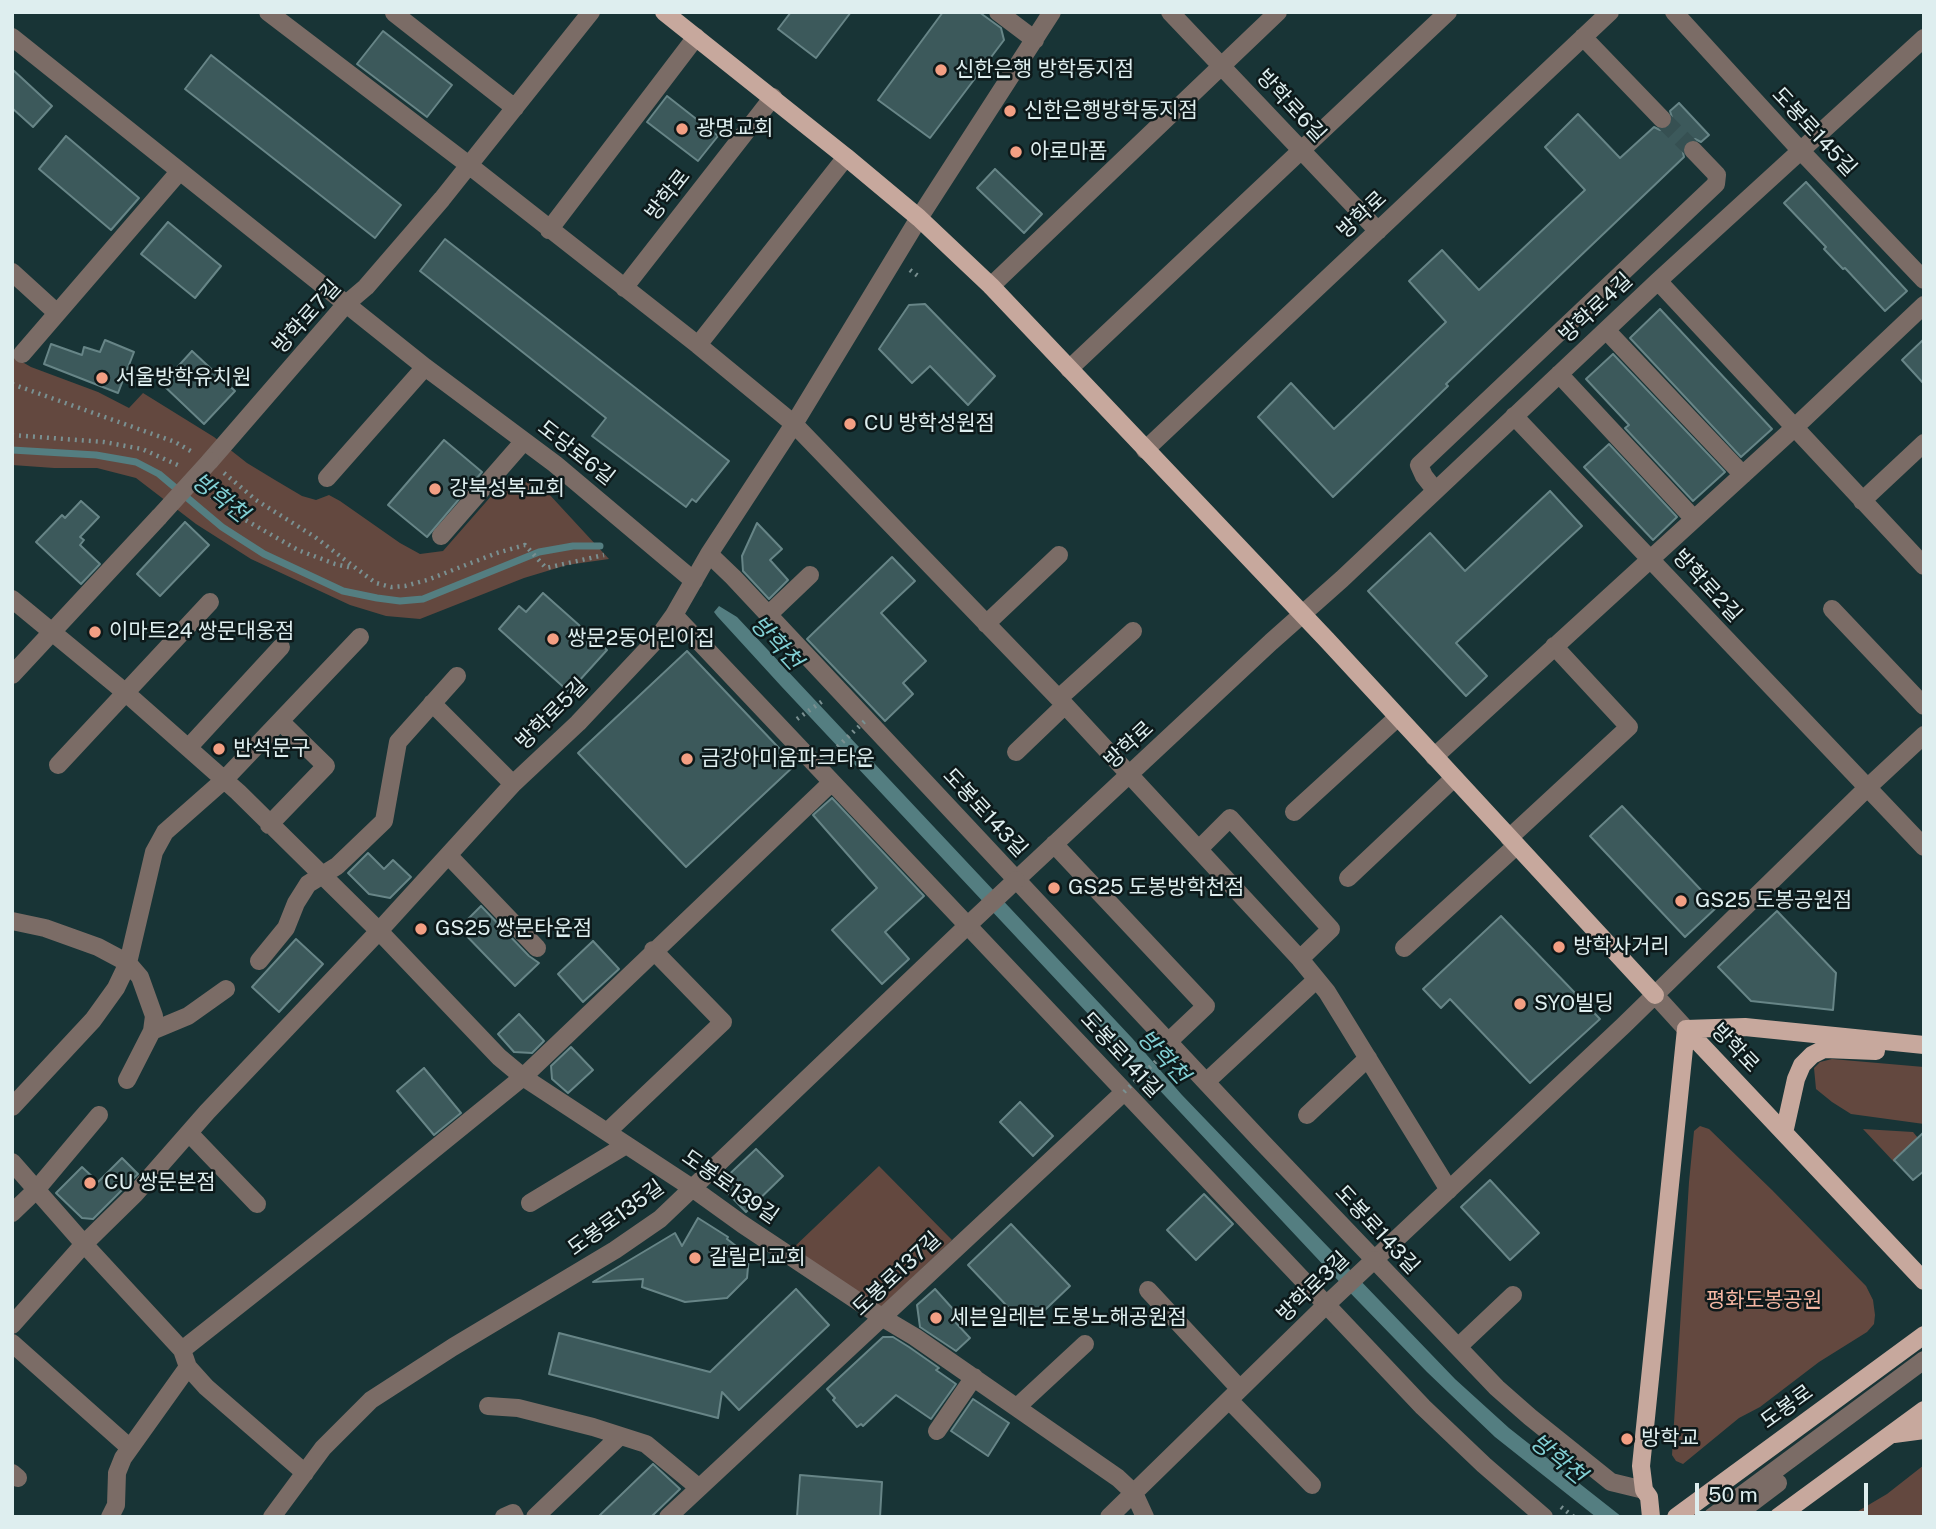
<!DOCTYPE html>
<html>
<head>
<meta charset="utf-8">
<style>
  body { margin:0 }
  #map { position:relative; width:1936px; height:1529px; overflow:hidden; background:#183436; font-family:"Public Sans",sans-serif }
  canvas { display:block }
  .frame { position:absolute; inset:0; border:14px solid #deeeef; pointer-events:none }
  .scale { position:absolute; left:1695px; top:1483px; width:173px; height:32px; box-sizing:border-box; border:4px solid #deeeef; border-top:0; padding-left:9px; font-size:21px; line-height:24px; white-space:nowrap; color:#deeeef; -webkit-text-stroke:5px #0d191a; paint-order:stroke }
</style>
</head>
<body>
<div id="map">
<canvas width="1936" height="1529"></canvas>
<div class="frame"></div>
<div class="scale">50 m</div>
</div>
<script>
const c = document.querySelector('canvas').getContext('2d');
c.lineJoin = 'round';
function fill(path, color) { c.fillStyle = color; c.fill(path, 'evenodd'); }
const toPath = rows => new Path2D(rows.map(r => 'M' + r).join(''));
function trace(path, color, width, dash) { c.strokeStyle = color; c.lineWidth = width; c.lineCap = dash ? 'butt' : 'round'; c.setLineDash(dash || []); c.stroke(path); }
function label(font, color, halo, rows, align = 'center') {
  c.font = font + ' "Public Sans","Noto Sans KR",sans-serif'; c.lineWidth = 5; c.setLineDash([]); c.textBaseline = 'middle'; c.strokeStyle = halo; c.fillStyle = color; for (const [text, x, y, turn = 0] of rows) {
    c.save(); c.translate(x, y); c.rotate((+turn || 0) * Math.PI / 180); c.textAlign = isNaN(turn) ? turn : align; if (halo) c.strokeText(text, 0, 0); c.fillText(text, 0, 0); c.restore();
  }
}
const green = toPath([
  [12,356,31,367,98,392,129,408,143,393,214,437,247,463,275,480,302,496,316,500,329,495,340,501,400,543,420,554,443,551,493,494,514,481,533,483,548,493,609,559,567,565,524,578,420,619,386,616,350,605,251,559,196,524,136,478,97,468,54,468,12,465],
  [1832,1059,1924,1067,1924,1124,1851,1114,1832,1102,1816,1089,1814,1068,1820,1062],
  [1700,1126,1709,1129,1772,1190,1866,1286,1873,1300,1875,1315,1874,1324,1867,1332,1819,1362,1760,1407,1739,1418,1683,1464,1676,1461,1672,1455,1689,1182,1694,1131],
  [1863,1129,1913,1132,1918,1138,1894,1162],
  [879,1166,952,1240,880,1308,792,1249],
  [1924,1465,1924,1517,1848,1517,1887,1494]
]);
const water = toPath([
  [719,606,737,617,1132,1038,1182,1095,1455,1379,1509,1428,1622,1517,1596,1517,1495,1437,1427,1372,1328,1270,781,686,717,616,714,612]
]);
const stream = toPath([
  [12,450,96,455,136,462,159,474,222,527,264,554,343,591,377,598,400,601,423,599,539,552,573,546,600,546]
]);
const building = toPath([
  [791,12,851,12,816,58,778,29,791,12],
  [943,12,979,12,1001,28,1004,40,930,138,878,100,943,12],
  [383,31,452,85,427,117,357,64,383,31],
  [211,55,401,205,375,238,185,89,211,55],
  [12,69,52,106,33,127,12,108,12,69],
  [667,96,718,136,698,161,647,122,667,96],
  [1679,103,1709,135,1701,142,1695,139,1686,141,1682,148,1684,157,1446,384,1448,386,1333,497,1258,417,1291,383,1334,429,1446,322,1409,281,1442,250,1479,290,1585,190,1545,147,1578,114,1620,158,1654,127,1660,130,1669,128,1673,121,1670,111,1679,103],
  [66,136,139,198,111,230,39,169,66,136],
  [995,169,1042,214,1024,233,977,188,995,169],
  [1806,182,1907,291,1885,311,1845,268,1843,269,1824,249,1826,247,1784,203,1806,182],
  [168,222,221,266,195,298,141,254,168,222],
  [445,239,729,461,696,502,692,499,686,507,592,436,606,418,420,271,445,239],
  [925,304,995,376,968,405,930,366,912,383,879,349,909,305,925,304],
  [1660,309,1772,429,1741,457,1630,338,1660,309],
  [1924,339,1924,384,1902,360,1924,339],
  [105,340,134,352,118,393,44,364,51,344,82,355,84,347,100,352,105,340],
  [192,351,235,391,204,424,162,384,192,351],
  [1613,354,1725,472,1693,501,1625,428,1629,425,1586,379,1613,354],
  [444,440,482,472,427,537,388,505,444,440],
  [1609,444,1677,517,1653,540,1584,467,1609,444],
  [1550,491,1582,526,1456,643,1487,676,1466,696,1368,591,1430,533,1465,571,1550,491],
  [81,501,99,517,80,537,84,540,80,545,100,564,81,584,36,542,62,515,65,518,81,501],
  [185,522,209,545,160,596,137,574,185,522],
  [757,523,782,549,770,560,788,580,769,599,743,571,742,556,757,523],
  [892,557,915,581,881,613,926,661,903,683,913,694,885,721,807,639,892,557],
  [543,593,607,650,569,692,499,629,519,606,526,612,543,593],
  [687,651,795,765,686,867,578,753,687,651],
  [832,798,924,896,885,932,909,959,882,984,832,930,877,888,813,815,832,798],
  [1622,806,1717,907,1685,937,1590,836,1622,806],
  [368,853,384,869,393,860,411,877,390,898,369,894,348,873,368,853],
  [481,906,529,956,539,963,515,986,459,928,481,906],
  [1777,911,1836,973,1833,1010,1751,1001,1718,967,1777,911],
  [1501,916,1600,1019,1530,1083,1450,999,1441,1008,1423,989,1501,916],
  [296,939,323,964,279,1012,252,987,296,939],
  [593,941,619,969,583,1002,558,974,593,941],
  [519,1014,544,1041,532,1053,514,1052,498,1034,519,1014],
  [571,1047,593,1070,568,1093,552,1079,551,1066,571,1047],
  [424,1068,461,1113,434,1135,397,1091,424,1068],
  [1020,1102,1053,1136,1033,1156,1000,1122,1020,1102],
  [1924,1132,1924,1171,1913,1180,1894,1160,1924,1132],
  [756,1149,783,1176,746,1212,719,1184,756,1149],
  [122,1158,138,1174,93,1219,82,1218,56,1193,82,1167,98,1182,122,1158],
  [1490,1180,1539,1233,1510,1260,1461,1207,1490,1180],
  [1204,1194,1233,1224,1196,1260,1167,1230,1204,1194],
  [698,1218,728,1237,727,1239,749,1256,747,1278,727,1298,685,1302,642,1287,643,1279,593,1282,675,1233,682,1246,698,1218],
  [1011,1224,1070,1286,1027,1327,968,1265,1011,1224],
  [796,1289,829,1325,739,1410,722,1392,718,1418,549,1374,559,1333,710,1372,796,1289],
  [935,1289,961,1318,956,1323,970,1338,956,1351,920,1327,917,1305,935,1289],
  [883,1337,893,1337,909,1347,939,1368,936,1370,956,1384,931,1419,896,1395,863,1426,861,1424,857,1427,833,1400,835,1398,827,1389,883,1337],
  [973,1399,1009,1423,988,1456,951,1431,973,1399],
  [653,1464,680,1489,651,1517,598,1517,653,1464],
  [800,1475,882,1482,880,1517,797,1517,800,1475]
]);
const minorTunnel = toPath([
  [1662,119,1693,150]
]);
const path = toPath([
  [910,270,918,276],
  [12,384,175,442,194,453],
  [12,435,104,442,142,449,180,466],
  [224,473,256,500,315,537,369,578,376,583,391,587,405,586,427,580,497,553,525,545,546,568,604,555],
  [206,492,228,510,298,550,335,564,352,568],
  [797,719,824,700],
  [1561,1507,1574,1517]
]);
const minor = toPath([
  [268,12,470,166,698,345,794,424,1065,705,1300,959,1327,992,1449,1190],
  [998,12,1035,40],
  [1170,12,1378,231],
  [1674,12,1800,150,1924,280],
  [394,13,515,108],
  [12,37,425,367,555,464,694,581],
  [1583,37,1662,119],
  [549,230,696,37],
  [12,272,57,313],
  [1658,281,1924,566],
  [991,286,1278,12],
  [624,288,773,97],
  [1606,330,1743,475],
  [698,345,846,157],
  [22,354,179,172],
  [1069,369,1448,12],
  [1559,374,1694,519],
  [1514,416,1924,847],
  [1145,450,1610,12],
  [210,461,346,304,366,287,442,199,591,12],
  [327,478,425,367],
  [1435,490,1424,476,1419,465,1716,184,1717,175,1693,150],
  [1862,501,1924,443],
  [441,536,524,441],
  [709,554,733,577,1263,1143,1497,1388,1530,1417,1611,1482,1644,1490],
  [12,599,126,693,238,792,379,931,499,1057,523,1077,692,1188,742,1224,883,1318,915,1337,1118,1478,1134,1493,1145,1517],
  [1832,609,1924,706],
  [674,615,1423,1407,1484,1465,1544,1517],
  [768,615,810,575],
  [986,624,1059,555],
  [12,675,159,517],
  [1059,698,1133,631],
  [432,703,513,784],
  [188,748,281,647],
  [1016,752,1065,705],
  [1434,757,1794,428,1924,305],
  [58,765,210,602],
  [1294,812,1398,717],
  [269,825,326,766,280,721],
  [1509,838,1629,727,1554,646],
  [1054,844,1206,1006,1168,1042],
  [1199,849,1230,818,1331,929,1300,959],
  [449,856,537,948],
  [1348,878,1454,778],
  [1016,880,1271,642,1342,579,1658,281,1924,38],
  [12,921,45,928,98,947,128,963,140,977,154,1016,152,1031,127,1080],
  [1404,948,1516,846],
  [259,961,286,928,296,903,308,884,337,866,384,821,398,742,457,676],
  [1655,995,1686,1029],
  [152,1031,188,1016,226,989],
  [1206,1082,1316,980],
  [12,1107,93,1020,116,988,128,963,154,852,165,832,224,780,360,637],
  [1307,1115,1368,1058],
  [607,1132,723,1022,653,950],
  [189,1133,257,1204],
  [12,1162,84,1244,182,1350,188,1367,206,1387,305,1473],
  [530,1203,626,1145],
  [12,1213,36,1190,99,1115],
  [1374,1260,1623,1026,1867,788,1924,735],
  [1148,1290,1240,1389],
  [12,1325,84,1244,135,1194,207,1112,379,931,513,784,578,723,656,640,674,615,709,554,794,424,919,218,1052,12],
  [12,1343,130,1448],
  [1458,1347,1513,1295],
  [182,1350,358,1211,523,1077,832,782],
  [1229,1400,1312,1485],
  [488,1406,518,1408,593,1427,646,1444,698,1487],
  [1017,1407,1085,1344],
  [937,1431,974,1377],
  [12,1473,18,1478],
  [110,1517,116,1505,117,1473,123,1458,188,1367],
  [272,1517,323,1448,371,1400,453,1347,615,1250,660,1219,967,926],
  [504,1517,513,1513,515,1517],
  [535,1517,620,1436],
  [668,1517,1124,1092],
  [1109,1517,1326,1305],
  [1712,1517,1924,1360],
  [1733,1517,1778,1483]
]);
const major = toPath([
  [664,12,846,157,919,218,991,286,1327,640,1655,995],
  [1686,1029,1924,1281],
  [1686,1029,1745,1027,1924,1045],
  [1784,1133,1796,1079,1802,1065,1812,1055,1824,1049,1876,1051],
  [1894,1434,1924,1430],
  [1651,1517,1649,1497,1644,1490,1641,1466,1686,1029],
  [1676,1517,1924,1335],
  [1778,1517,1924,1410]
]);
const pathBridge = toPath([
  [817,766,866,720],
  [1124,1092,1172,1046]
]);
const minorBridge = toPath([
  [159,517,210,461],
  [967,926,1016,880],
  [1326,1305,1374,1260]
]);
const markers = [
  [941,70,7,"#f39f83"],
  [1010,111,7,"#f39f83"],
  [682,129,7,"#f39f83"],
  [1016,152,7,"#f39f83"],
  [102,378,7,"#f39f83"],
  [850,424,7,"#f39f83"],
  [435,489,7,"#f39f83"],
  [95,632,7,"#f39f83"],
  [553,639,7,"#f39f83"],
  [219,749,7,"#f39f83"],
  [687,759,7,"#f39f83"],
  [1054,888,7,"#f39f83"],
  [1681,901,7,"#f39f83"],
  [421,929,7,"#f39f83"],
  [1559,947,7,"#f39f83"],
  [1520,1004,7,"#f39f83"],
  [90,1183,7,"#f39f83"],
  [695,1258,7,"#f39f83"],
  [936,1318,7,"#f39f83"],
  [1627,1439,7,"#f39f83"]
];
const poiNames = [
  ["신한은행 방학동지점",955,70],
  ["신한은행방학동지점",1024,111],
  ["광명교회",696,129],
  ["아로마폼",1030,152],
  ["서울방학유치원",116,378],
  ["CU 방학성원점",864,424],
  ["강북성복교회",449,489],
  ["이마트24 쌍문대웅점",109,632],
  ["쌍문2동어린이집",567,639],
  ["반석문구",233,749],
  ["금강아미움파크타운",701,759],
  ["GS25 도봉방학천점",1068,888],
  ["GS25 도봉공원점",1695,901],
  ["GS25 쌍문타운점",435,929],
  ["방학사거리",1573,947],
  ["SYO빌딩",1534,1004],
  ["CU 쌍문본점",104,1183],
  ["갈릴리교회",709,1258],
  ["세븐일레븐 도봉노해공원점",950,1318],
  ["방학교",1641,1439]
];
const streetNames = [
  ["방학로6길",1291,106,47],
  ["도봉로145길",1814,132,47],
  ["방학로",668,195,-52],
  ["방학로",1362,215,-43],
  ["방학로4길",1596,308,-43],
  ["방학로7길",307,317,-48],
  ["도당로6길",576,453,38],
  ["방학로2길",1707,586,47],
  ["방학로5길",552,714,-45],
  ["방학로",1129,745,-43],
  ["도봉로143길",985,813,47],
  ["방학로",1735,1048,46],
  ["도봉로141길",1121,1055,47],
  ["도봉로139길",730,1187,35],
  ["도봉로135길",616,1218,-36],
  ["도봉로143길",1377,1230,47],
  ["도봉로137길",897,1274,-43],
  ["방학로3길",1313,1287,-44],
  ["도봉로",1787,1407,-36]
];
const parkNames = [
  ["평화도봉공원",1764,1301]
];
const waterNames = [
  ["방학천",220,498,38],
  ["방학천",776,643,47],
  ["방학천",1163,1057,47],
  ["방학천",1558,1459,39]
];
fill(green, '#63483f');
fill(water, '#547e81');
trace(stream, '#547e81', 7);
fill(building, '#3c595b');
trace(building, '#678587', 2);
trace(minorTunnel, '#365052', 18, [18, 9]);
trace(path, '#7a9091', 4.5, [2, 5]);
trace(minor, '#7b6c66', 18);
trace(major, '#c7a89d', 18);
trace(pathBridge, '#7a9091', 4.5, [2, 5]);
trace(minorBridge, '#7b6c66', 18);
for (const [x, y, r, color] of markers) { const dot = new Path2D(); dot.arc(x, y, r, 0, 2 * Math.PI); c.fillStyle = color; c.fill(dot); trace(dot, '#0d191a', 2.5); }
label('21px', '#deeeef', '#0d191a', poiNames, 'left');
label('21px', '#deeeef', '#0d191a', streetNames);
label('21px', '#f5b7a3', '#0d191a', parkNames);
label('italic 23px', '#82d0d5', '#0d191a', waterNames);
</script>
</body>
</html>
